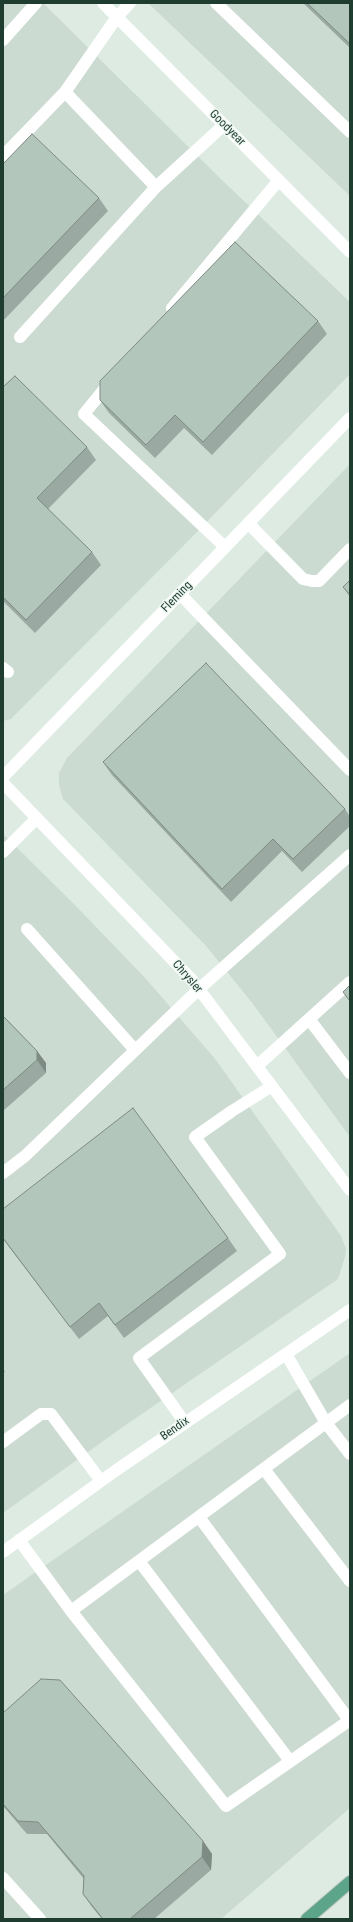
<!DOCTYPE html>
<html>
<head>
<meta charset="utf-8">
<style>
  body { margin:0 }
  #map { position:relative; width:353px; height:1922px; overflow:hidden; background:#ddebe3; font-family:"Roboto Condensed",sans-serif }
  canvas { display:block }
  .frame { position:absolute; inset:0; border:4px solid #1e3c30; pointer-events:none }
</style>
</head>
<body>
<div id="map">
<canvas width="353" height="1922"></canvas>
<div class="frame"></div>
</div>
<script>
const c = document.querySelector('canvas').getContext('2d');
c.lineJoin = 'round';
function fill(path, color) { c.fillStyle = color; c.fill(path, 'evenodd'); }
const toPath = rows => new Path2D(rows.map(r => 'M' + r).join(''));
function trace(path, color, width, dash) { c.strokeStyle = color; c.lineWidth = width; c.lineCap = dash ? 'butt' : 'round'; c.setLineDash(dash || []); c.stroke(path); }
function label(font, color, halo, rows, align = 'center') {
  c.font = font + ' "Roboto Condensed",sans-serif'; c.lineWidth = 3; c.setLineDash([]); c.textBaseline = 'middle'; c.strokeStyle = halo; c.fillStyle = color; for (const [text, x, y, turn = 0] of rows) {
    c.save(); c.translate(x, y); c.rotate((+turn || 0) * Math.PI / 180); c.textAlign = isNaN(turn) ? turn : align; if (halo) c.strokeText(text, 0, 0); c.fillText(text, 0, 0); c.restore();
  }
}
const built = toPath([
  [3,3,43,3,224,182,350,302,350,374,194,535,11,719,3,721],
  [148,3,350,3,350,196],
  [350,464,350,1137,253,1004,207,947,63,799,59,785,59,773,67,758],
  [3,834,73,903,147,980,216,1060,341,1236,346,1249,345,1257,338,1279,120,1429,3,1513],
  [350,1353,350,1808,221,1919,3,1919,3,1595]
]);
const minor = toPath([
  [103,3,350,252],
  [216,3,350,132],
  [3,40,36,3],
  [65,92,156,187,224,125],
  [3,156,65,92,117,17,130,3],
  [172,308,279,180],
  [20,337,156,187],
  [110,382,84,414,225,547],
  [248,523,303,579,312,581,319,581,350,549],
  [180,594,350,770],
  [3,668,8,672],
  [3,777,350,418],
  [3,783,192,980,350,1190],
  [3,852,37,818],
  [27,929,135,1050],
  [309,1019,350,1073],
  [257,1066,350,982],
  [3,1173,25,1156,199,989,350,855],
  [286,1354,326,1423,350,1454],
  [350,1405,71,1611,226,1806,350,1720],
  [185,1423,139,1358,280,1254,195,1137,232,1111,272,1086],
  [3,1442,41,1414,51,1414,101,1481],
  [264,1469,350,1581],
  [199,1517,349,1720],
  [19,1540,71,1611],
  [3,1552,115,1471,350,1310],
  [139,1561,290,1761],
  [3,1878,40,1919]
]);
const major = toPath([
  [307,1919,350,1882]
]);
const wall = toPath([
  [303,3,350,3,350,48],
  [3,164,99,198,108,211,3,321],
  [318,321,327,334,212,455,184,428,155,458,109,413,100,400],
  [3,387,87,447,96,460,48,509,92,552,101,565,35,633,3,601],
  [350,580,350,597,343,587],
  [103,762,345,809,350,817,350,826,302,872,282,851,231,902,112,775],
  [3,1016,37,1051,46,1063,46,1073,3,1111],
  [3,1209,228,1238,237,1251,124,1338,108,1316,79,1339,3,1239],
  [3,1368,5,1372,3,1373],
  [3,1713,203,1841,212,1854,211,1870,154,1919,102,1919,92,1907,83,1894,84,1879,47,1834,27,1834,3,1806]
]);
const shadedWall = toPath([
  [37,1051,46,1063,46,1073,37,1060],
  [203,1841,212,1854,211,1870,202,1857]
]);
const building = toPath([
  [307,3,350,3,350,44,307,3],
  [32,134,99,198,3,298,3,164,32,134],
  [235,242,318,321,203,442,175,415,146,445,100,400,100,381,235,242],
  [15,376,87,447,37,498,92,552,26,620,3,597,3,387,15,376],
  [350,580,350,595,343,587,350,580],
  [206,663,345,809,293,859,273,839,222,889,103,762,206,663],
  [350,985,350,1001,343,992,350,985],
  [3,1016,37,1051,37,1060,3,1090,3,1016],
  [133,1108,228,1238,115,1325,99,1303,70,1327,3,1238,3,1209,133,1108],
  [41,1679,60,1680,203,1841,202,1857,130,1919,103,1919,83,1894,84,1876,38,1822,18,1821,3,1804,3,1713,41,1679]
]);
const streetNames = [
  ["Goodyear",227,128,45],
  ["Fleming",177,597,-46],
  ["Chrysler",187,977,49],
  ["Bendix",175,1429,-35]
];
fill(built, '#ccdbd2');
trace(major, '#c0c8c5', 14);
trace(minor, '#fff', 12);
trace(major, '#5da58a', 12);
fill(wall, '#9aaaa2');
fill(shadedWall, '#7d8b84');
fill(building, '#b3c6bc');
trace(building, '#7d8b84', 1);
label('12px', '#1e3c30', '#eef7f2', streetNames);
</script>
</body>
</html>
